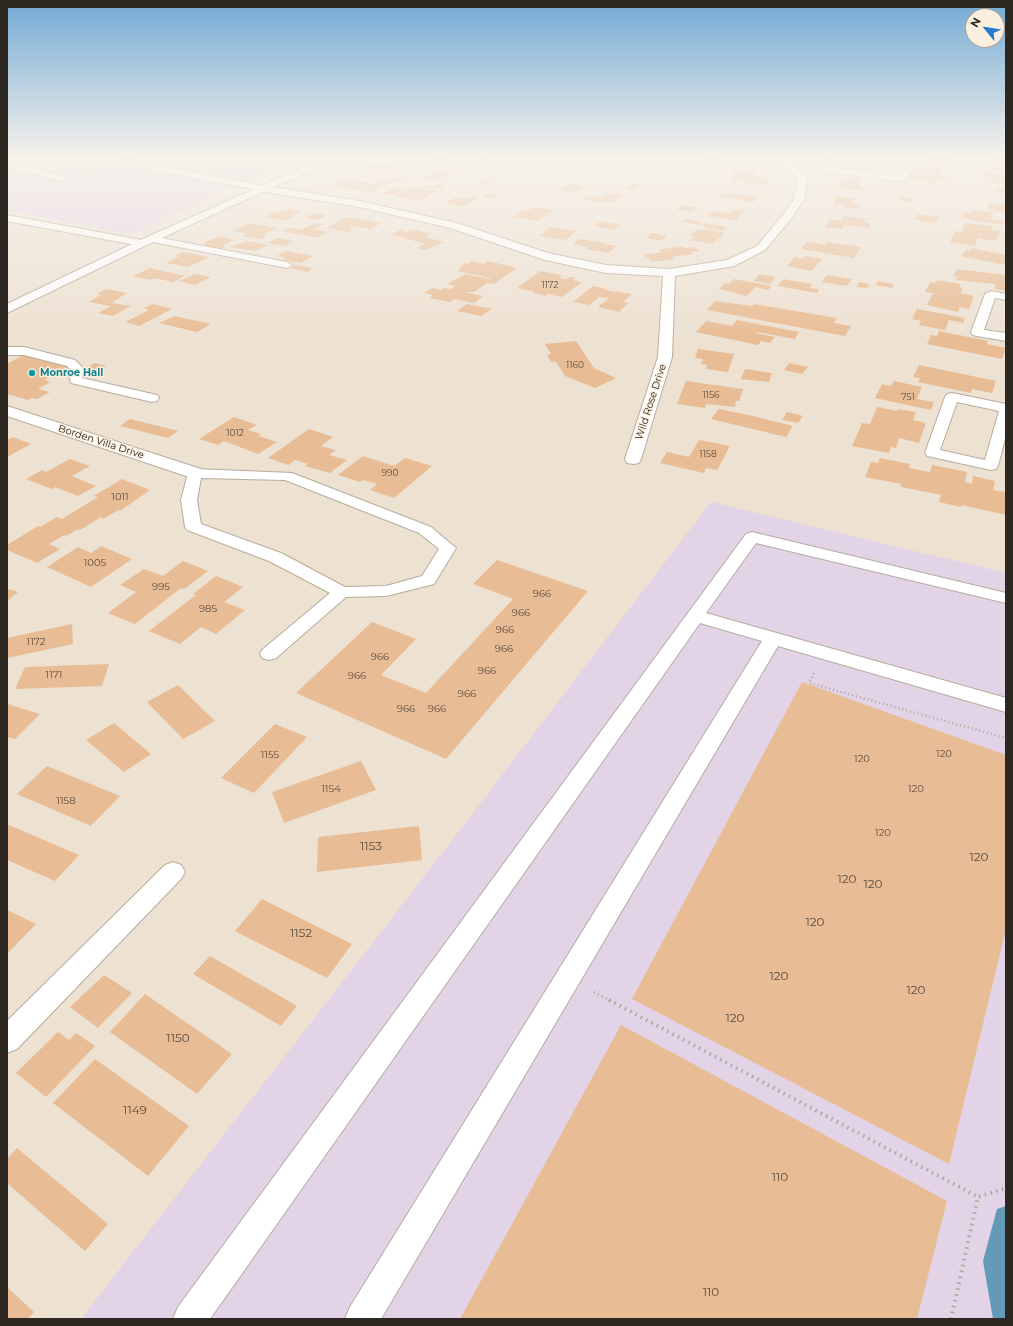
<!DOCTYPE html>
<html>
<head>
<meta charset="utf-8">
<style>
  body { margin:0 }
  #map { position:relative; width:1013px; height:1326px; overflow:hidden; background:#ede1d2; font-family:Montserrat,sans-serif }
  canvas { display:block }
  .frame { position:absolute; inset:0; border:8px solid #2c2721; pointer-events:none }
  .north { position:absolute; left:965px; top:8px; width:40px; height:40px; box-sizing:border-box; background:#faeedf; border:1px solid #a89e93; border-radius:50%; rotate:300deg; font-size:11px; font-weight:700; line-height:16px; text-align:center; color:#2c2721 }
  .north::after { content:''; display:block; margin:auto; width:14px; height:18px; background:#247cca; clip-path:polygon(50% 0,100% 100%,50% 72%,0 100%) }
</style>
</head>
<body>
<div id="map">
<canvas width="1013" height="1326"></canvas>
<div class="frame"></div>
<div class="north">N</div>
</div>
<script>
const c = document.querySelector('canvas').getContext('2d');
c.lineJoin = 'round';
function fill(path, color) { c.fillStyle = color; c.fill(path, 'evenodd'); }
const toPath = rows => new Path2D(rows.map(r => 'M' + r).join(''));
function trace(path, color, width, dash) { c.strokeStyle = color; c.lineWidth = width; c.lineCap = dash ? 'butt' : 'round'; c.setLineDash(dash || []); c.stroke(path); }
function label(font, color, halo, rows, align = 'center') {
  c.font = font + ' Montserrat,sans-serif'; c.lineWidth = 3; c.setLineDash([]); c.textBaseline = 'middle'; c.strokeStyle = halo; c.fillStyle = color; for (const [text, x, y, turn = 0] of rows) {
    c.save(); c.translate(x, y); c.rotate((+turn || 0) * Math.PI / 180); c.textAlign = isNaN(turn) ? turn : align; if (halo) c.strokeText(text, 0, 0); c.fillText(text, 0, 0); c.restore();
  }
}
const commercial = toPath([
  [7,156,312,156,203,200,138,231,122,233,7,210],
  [711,502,1006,573,1006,1319,81,1319,447,847]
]);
const water = toPath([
  [1006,1206,1006,1319,993,1319,983,1261,997,1209]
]);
const building = toPath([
  [419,156,440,156,448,158,442,161],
  [480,156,512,156,504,160,491,158,485,162,473,160],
  [684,156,696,157,698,159,683,159],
  [818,156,832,156,839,160,825,161],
  [994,156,1006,158,1006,173,989,170,992,164,987,164,990,158,993,158],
  [923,157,939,159,939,157,960,159,958,164,943,162,941,169,951,170,951,172,943,171,941,176,948,177,947,180,939,179,937,183,909,180,910,177,907,176,908,174,916,175,919,168,915,168,916,165,929,166,930,165,920,164],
  [718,158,722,161,705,162,702,159],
  [394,161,414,164,406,168,397,167,388,172,365,168,377,162,388,164],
  [441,169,457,171,439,180,423,178],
  [732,170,755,171,757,177,767,178,769,184,745,184,745,180,732,180],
  [984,172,1006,175,1006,182,1005,184,985,182,986,179,980,178],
  [396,177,406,178,394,184,385,183],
  [486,178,497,180,488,184,476,182],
  [845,178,860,179,862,182,858,182,864,190,843,190,837,181,846,181],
  [346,179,372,184,375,182,386,184,371,192,333,186],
  [569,183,585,186,575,192,559,190],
  [442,184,447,188,433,189,420,187],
  [631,184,640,185,634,190,625,189],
  [1002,185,1006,186,1006,193,994,192,997,186,1001,187],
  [412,187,437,191,424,198,418,200,396,197,398,196,383,193,393,188,405,190],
  [606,193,623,195,613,203,581,200,587,195,600,197],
  [724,193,732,194,734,193,759,197,754,202,719,197],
  [489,194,498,195,491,199,482,197],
  [836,196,855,198,852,204,860,205,858,209,843,208,844,205,833,204],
  [456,197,466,199,470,197,479,198,463,207,444,203],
  [901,197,912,198,909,202,898,200],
  [989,202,1006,205,1006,213,991,211,991,209,987,208],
  [682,205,694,207,699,208,690,212,675,209],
  [534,207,553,210,537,221,512,217,524,210,529,210],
  [288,209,301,211,286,221,264,217,272,213,275,213],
  [733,209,745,211,736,221,707,216,712,211,729,213],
  [973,210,994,213,991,220,1004,221,1002,225,961,218,965,212,972,213],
  [314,213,327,215,318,220,305,218],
  [920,214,940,217,936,223,914,220,918,215],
  [844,216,867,219,865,222,871,223,869,228,844,225,842,229,825,227,830,219,842,221],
  [347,217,375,221,373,222,381,223,371,229,354,226,350,228,354,229,348,232,326,228],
  [684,219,702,222,699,225,681,222],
  [601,221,622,225,614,230,593,226],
  [249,223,277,228,263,235,267,236,261,239,242,236,247,233,232,231],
  [315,223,323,224,313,229,328,232,319,237,312,237,282,231,287,228,303,229],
  [705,223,727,227,723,231,704,228,706,227,702,226],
  [965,223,993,226,992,230,1000,231,996,241,978,238,975,246,950,242,955,231,961,232],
  [551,227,577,231,565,240,539,236],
  [413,229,431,234,425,237,444,242,425,250,416,248,425,244,391,234,400,230,406,232],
  [696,230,708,230,725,233,712,244,690,240,694,236,689,235],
  [652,233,667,236,661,241,646,238],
  [221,236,234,240,222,246,226,247,219,250,200,246,206,244,203,243],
  [277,238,294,241,284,246,267,243],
  [579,239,606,243,604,244,616,246,608,253,585,249,588,247,573,244],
  [247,241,268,245,256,251,230,247],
  [807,242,824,245,827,242,861,247,854,258,801,249],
  [682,246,685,248,694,247,700,251,691,252,694,254,673,257,675,259,653,262,644,255,662,252,658,250],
  [972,248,1006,255,1006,265,961,256,966,250,970,251],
  [286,251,313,256,301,263,283,260,286,258,277,256],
  [183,252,209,257,188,267,166,263,179,256,175,255],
  [805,256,822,259,812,271,787,266,795,257,803,259],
  [472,261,484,264,488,261,517,268,494,284,487,283,474,292,464,292,483,296,474,303,455,299,450,302,429,298,433,295,424,293,432,288,441,290,444,288,451,289,455,286,447,284,466,274,490,279,491,278,457,271,462,268,459,268,465,263,468,264],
  [295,265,313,268,308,272,290,268],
  [150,268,185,276,173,282,154,278,150,280,133,276],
  [957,269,1006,275,1006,291,994,289,996,284,956,280,958,277,953,276],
  [540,271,562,275,559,278,567,279,569,277,576,278,573,280,582,282,562,297,547,294,546,296,533,293,535,292,517,288],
  [195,274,211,277,195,285,179,281],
  [759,274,776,277,770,284,754,281],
  [827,275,852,279,847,286,822,282],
  [734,279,772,286,768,290,755,287,747,296,719,289,725,283,729,284],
  [783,279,813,284,810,288,819,289,817,293,778,286],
  [937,280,961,284,959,287,963,288,961,293,974,296,969,309,960,307,958,312,927,305,933,293,925,292,930,282,935,283],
  [878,281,894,284,892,288,876,285],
  [859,282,870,284,867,288,856,287],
  [593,286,606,289,605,290,632,294,623,302,628,303,619,312,598,307,609,298,599,297,589,305,573,302],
  [106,289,127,293,111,303,131,306,113,316,98,313,111,306,88,302,101,295,97,294],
  [715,301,752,306,754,304,837,318,834,323,851,326,845,336,707,310],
  [153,304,172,309,139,326,125,322,149,310,144,308],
  [467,304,492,309,481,316,457,311],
  [917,309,965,318,963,323,949,320,945,330,919,325,921,321,912,319],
  [174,316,211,324,197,332,159,323],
  [737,320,799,332,795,339,758,332,756,333,775,337,770,343,761,341,758,345,696,332,706,321,732,326],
  [939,331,988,341,987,344,1006,348,1002,359,927,344,931,335,937,336],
  [576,341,594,368,616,378,595,388,565,376,556,362,551,362,547,355,551,354,545,344],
  [698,349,734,354,728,372,706,369,707,365,701,364,703,359,695,358],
  [23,355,69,366,44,380,50,382,38,389,50,392,37,399,32,398,28,400,7,394,7,364],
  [95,363,106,366,98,370,88,367],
  [789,363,794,364,808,367,802,374,784,370],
  [919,365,996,381,992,393,972,389,971,393,918,382,920,378,913,377],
  [745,369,772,373,769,382,741,379],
  [686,381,743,389,739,401,736,401,735,407,706,404,705,408,677,404],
  [894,381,922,387,917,399,934,402,931,410,875,398,882,384,891,386],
  [877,407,897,411,898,409,916,412,913,420,926,423,919,443,899,438,896,448,891,447,889,453,852,446,862,423,870,424],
  [719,409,753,416,793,426,786,437,711,419],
  [787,412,803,416,798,423,782,420],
  [234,417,257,425,248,430,261,434,258,436,277,442,258,454,224,441,218,445,199,439],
  [130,419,178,431,168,438,120,426],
  [309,429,333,437,321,446,336,450,329,455,347,460,330,473,305,466,308,464,295,460,289,465,268,458],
  [13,437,31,444,7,457,7,440],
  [699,440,730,446,717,470,706,468,704,473,660,463,667,452,689,457],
  [363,456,394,466,405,458,432,466,394,498,370,490,377,484,363,480,360,482,338,475],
  [880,458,910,464,909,468,930,472,932,465,967,472,965,482,972,484,973,476,995,481,993,490,1006,492,1006,515,961,505,961,507,939,502,941,495,901,487,901,484,865,477,871,462,878,463],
  [70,459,90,466,72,476,96,486,78,496,55,487,52,489,26,479,42,470,46,472],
  [122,479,150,490,120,511,118,510,103,519,101,517,80,530,78,529,66,536,64,535,49,544,60,549,37,563,7,550,7,545,38,526,40,527,57,517,62,519,98,497,94,496],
  [101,546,132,559,91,587,47,567,78,547,91,553],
  [497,560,588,591,446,759,296,693,372,622,416,639,381,675,426,693,513,599,473,584],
  [183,561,208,571,184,589,181,588,135,624,108,613,136,592,120,585,144,569,163,576],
  [216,576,243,587,224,602,245,610,216,634,201,627,180,644,149,631,196,595,193,594],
  [7,589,18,592,7,601],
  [72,624,73,644,7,658,7,638],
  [109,664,102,686,15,689,25,667],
  [802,682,1006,755,1006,929,949,1164,632,999],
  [178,685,215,721,183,739,147,702],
  [7,704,40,714,15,739,7,737],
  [114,723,151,754,124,772,86,740],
  [275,724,307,737,254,793,221,778],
  [361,761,376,790,284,823,272,792],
  [47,766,120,796,91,826,17,794],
  [9,825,79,855,55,881,7,860,7,826],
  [419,826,422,860,317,872,318,837],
  [262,899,352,944,327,978,235,931],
  [7,910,36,924,7,954],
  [210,956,292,1003,297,1006,281,1026,276,1023,193,974],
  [104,975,132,993,98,1028,70,1007],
  [145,994,232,1054,197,1094,110,1032],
  [621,1025,947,1201,917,1319,460,1319],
  [58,1032,69,1040,76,1033,95,1046,46,1097,16,1073],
  [95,1059,189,1126,148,1176,53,1103],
  [17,1148,108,1224,85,1251,7,1183,7,1159],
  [7,1287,34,1312,28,1319,7,1319]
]);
const pathFar3 = toPath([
  [75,168,95,161],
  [85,172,88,173,81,175,86,176],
  [7,191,16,188]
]);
const pathFar2 = toPath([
  [814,673,809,683,1006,738]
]);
const pathFar1 = toPath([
  [594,992,611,1001]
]);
const path = toPath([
  [609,1000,978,1197],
  [951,1319,978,1197,1006,1188]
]);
const service = toPath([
  [913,156,921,156,906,179,899,181,789,167,785,165,789,163,899,175,913,156],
  [111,158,114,158,266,186,270,189,266,192,114,162,111,162,111,158],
  [7,164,39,169,63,177,64,179,60,182,34,173,7,168,7,164],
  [151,236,287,262,292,265,287,268,148,241,146,239,148,237,151,236],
  [991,291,1006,294,1006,300,995,298,984,330,1006,333,1006,341,977,336,973,335,971,332,985,294,991,291],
  [7,347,24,347,75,360,83,368,82,378,157,395,159,398,157,401,152,402,71,383,69,374,70,369,67,366,24,355,7,355,7,347],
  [952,393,1006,404,1006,435,998,466,996,469,991,470,932,457,927,456,925,453,945,397,947,394,952,393],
  [957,402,999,411,985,460,940,450,957,402],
  [195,469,292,473,431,527,456,548,434,584,386,596,346,597,276,658,269,660,262,658,260,654,262,650,330,593,269,561,187,530,185,527,181,500,188,473,190,470,195,469],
  [201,478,285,480,419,533,439,549,422,576,386,586,345,587,281,553,201,524,197,500,201,478],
  [752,532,1006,593,1006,603,756,543,706,613,1006,698,1006,712,778,646,381,1319,345,1319,350,1307,762,641,700,623,210,1319,173,1319,178,1307,746,534,752,532],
  [173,862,181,865,185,872,181,879,17,1049,7,1053,7,1021,165,865,173,862]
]);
const minor = toPath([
  [772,156,783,156,789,160,806,178,808,180,804,199,791,219,765,250,734,266,675,276,672,357,641,459,639,463,633,464,627,463,625,459,658,357,663,276,606,273,545,260,450,228,359,207,266,192,261,189,266,186,359,201,457,223,548,253,606,265,669,269,727,260,757,246,783,215,794,199,798,180,783,164,772,156],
  [7,215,141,240,145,241,147,243,145,245,141,246,7,221,7,215],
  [7,406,201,469,204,473,201,477,195,478,189,477,7,416,7,406]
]);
const secondary = toPath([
  [329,156,342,156,155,241,7,313,7,304,147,237,329,156]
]);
const markers = [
  [32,373,4,"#0f9aa8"]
];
const farNumbernames = [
  ["1172",550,285],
  ["1160",575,365],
  ["1156",711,395],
  ["751",908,397],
  ["1012",235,433],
  ["1158",708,454],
  ["990",390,473]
];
const farCulturenames = [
  ["Monroe Hall",40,373]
];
const farStreetnames = [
  ["Wild Rose Drive",651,402,-72],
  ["Borden Villa Drive",101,442,18]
];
const numberNames = [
  ["1011",120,497],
  ["1005",95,563],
  ["995",161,587],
  ["966",542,594],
  ["985",208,609],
  ["966",521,613],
  ["966",505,630],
  ["1172",36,642],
  ["966",504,649],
  ["966",380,657],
  ["966",487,671],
  ["1171",54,675],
  ["966",357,676],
  ["966",467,694],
  ["966",406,709],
  ["966",437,709],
  ["120",944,754],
  ["1155",270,755],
  ["120",862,759],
  ["1154",331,789],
  ["120",916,789],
  ["1158",66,801],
  ["120",883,833]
];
const nearNumbernames = [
  ["1153",371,846],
  ["120",979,857],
  ["120",847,879],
  ["120",873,884],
  ["120",815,922],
  ["1152",301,933],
  ["120",779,976],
  ["120",916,990],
  ["120",735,1018],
  ["1150",178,1038],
  ["1149",135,1110],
  ["110",780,1177],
  ["110",711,1292]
];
fill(commercial, '#e2d3e6');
fill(water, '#639ab8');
fill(building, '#e8bc94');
trace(service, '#b7ac9d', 2);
trace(minor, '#b7ac9d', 2);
trace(secondary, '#b7ac9d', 2);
trace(pathFar3, '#b0a79a', 1, [0.5, 1.5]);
trace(pathFar2, '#b0a79a', 2.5, [1, 3]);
trace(pathFar1, '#b0a79a', 3, [1, 3.5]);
trace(path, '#b0a79a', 4, [1.5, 4.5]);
fill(service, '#fff');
fill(minor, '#fff');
fill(secondary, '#fff');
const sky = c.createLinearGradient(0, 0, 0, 342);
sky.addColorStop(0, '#73aad5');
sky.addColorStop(0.46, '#f7f2eb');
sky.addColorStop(1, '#f7f2eb00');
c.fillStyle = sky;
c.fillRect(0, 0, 1013, 342);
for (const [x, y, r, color] of markers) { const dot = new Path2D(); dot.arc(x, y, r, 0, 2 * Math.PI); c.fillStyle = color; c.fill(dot); trace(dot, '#faeedf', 1.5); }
label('9px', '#5b4c3e', null, farNumbernames);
label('bold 10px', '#0d838f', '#faeedf', farCulturenames, 'left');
label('10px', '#2c2721', '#faeedf', farStreetnames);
label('10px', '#5b4c3e', null, numberNames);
label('12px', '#5b4c3e', null, nearNumbernames);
</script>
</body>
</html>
